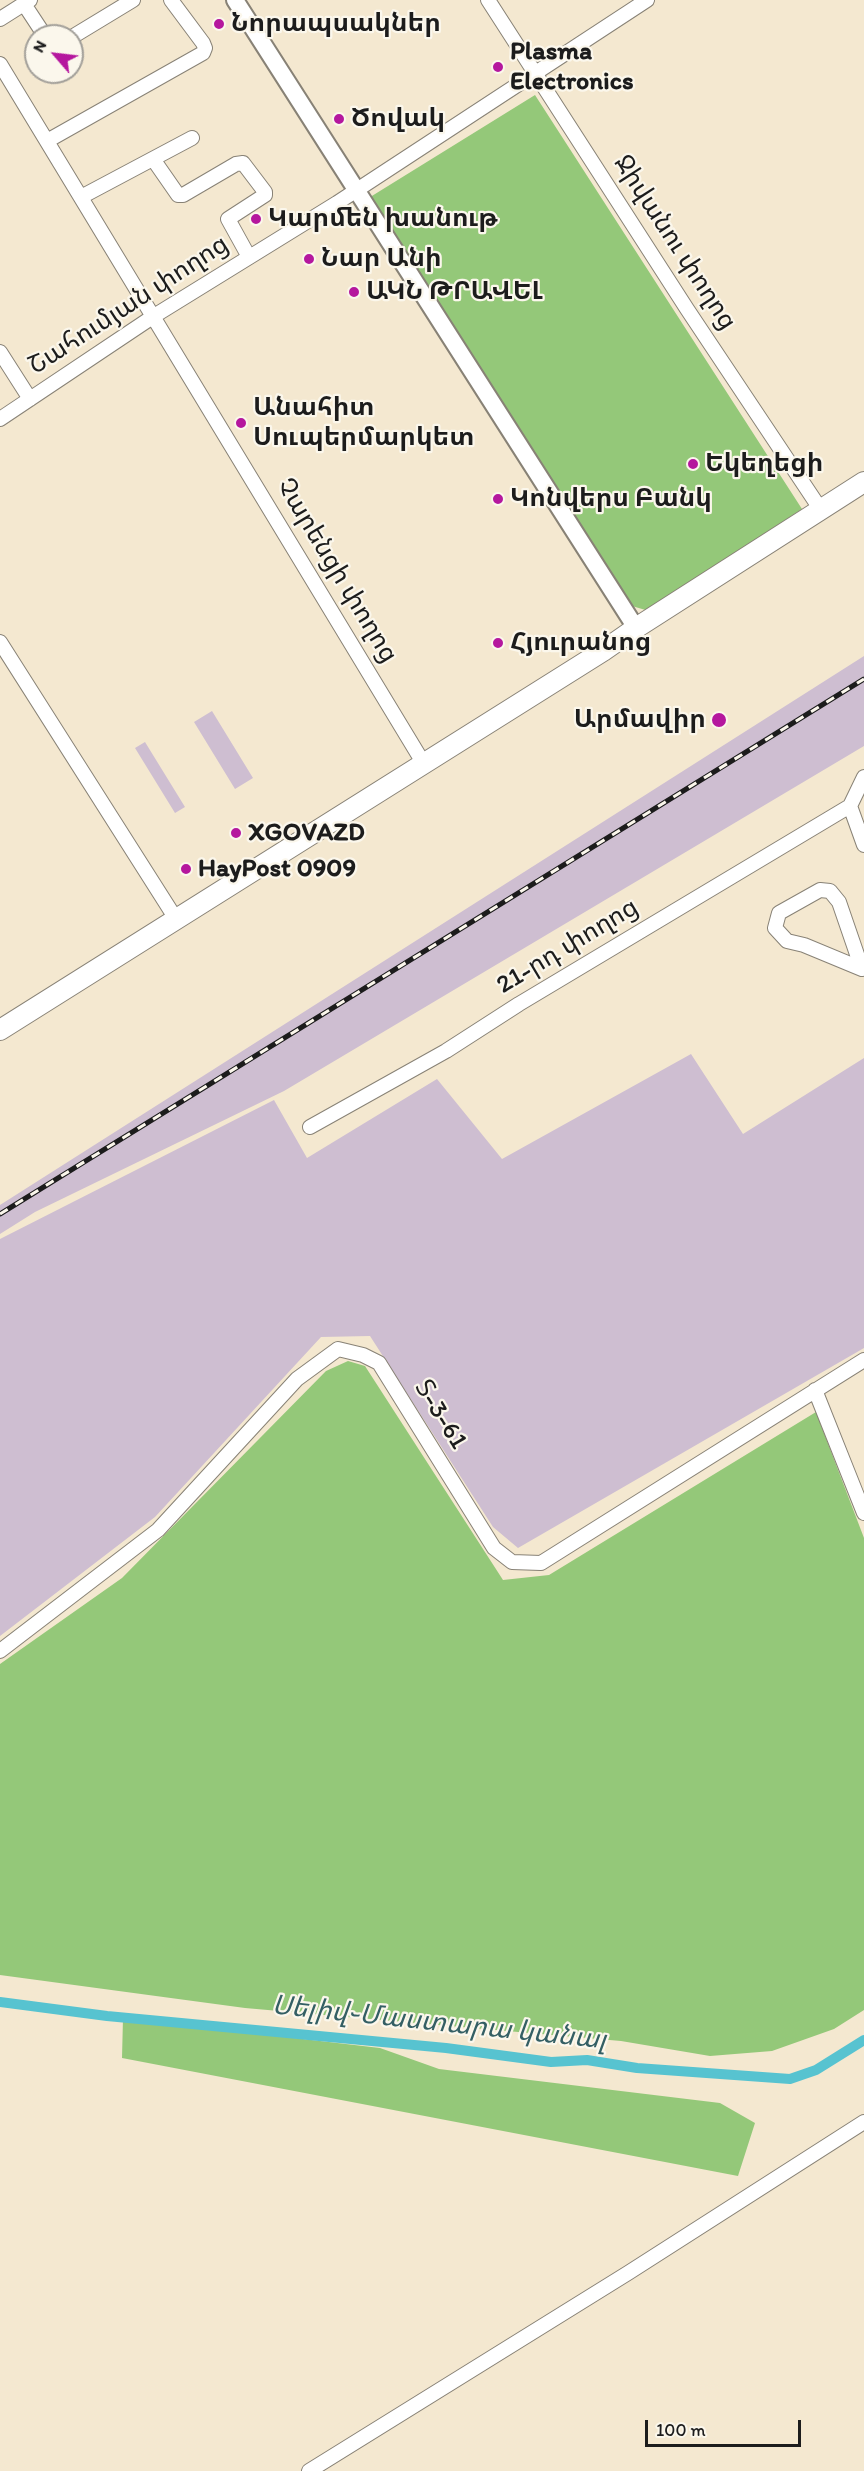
<!DOCTYPE html>
<html>
<head>
<meta charset="utf-8">
<style>
  body { margin:0 }
  #map { position:relative; width:864px; height:2471px; overflow:hidden; background:#f4e8d0; font-family:Itim,sans-serif }
  canvas { display:block }
  .north { position:absolute; left:24px; top:24px; width:60px; height:60px; box-sizing:border-box; background:#fbf7ec; border:2px solid #a29f99; border-radius:50%; rotate:298deg; font-size:16px; font-weight:700; line-height:24px; text-align:center; color:#1c1c1c }
  .north::after { content:''; display:block; margin:auto; width:21px; height:27px; background:#b5179e; clip-path:polygon(50% 0,100% 100%,50% 72%,0 100%) }
  .scale { position:absolute; left:645px; top:2420px; width:156px; height:27px; box-sizing:border-box; border:3px solid #1c1c1c; border-top:0; padding-left:8px; font-size:18px; line-height:21px; white-space:nowrap; color:#1c1c1c; -webkit-text-stroke:4px #fbf7ec; paint-order:stroke }
</style>
</head>
<body>
<div id="map">
<canvas width="864" height="2471"></canvas>
<div class="north">N</div>
<div class="scale">100 m</div>
</div>
<script>
const c = document.querySelector('canvas').getContext('2d');
c.lineJoin = 'round';
function fill(path, color) { c.fillStyle = color; c.fill(path, 'evenodd'); }
const toPath = rows => new Path2D(rows.map(r => 'M' + r).join(''));
function trace(path, color, width, dash) { c.strokeStyle = color; c.lineWidth = width; c.lineCap = dash ? 'butt' : 'round'; c.setLineDash(dash || []); c.stroke(path); }
function label(font, color, halo, rows, align = 'center') {
  c.font = font + ' Itim,"Noto Sans Armenian",sans-serif'; c.lineWidth = 4.5; c.setLineDash([]); c.textBaseline = 'middle'; c.strokeStyle = halo; c.fillStyle = color; for (const [text, x, y, turn = 0] of rows) {
    c.save(); c.translate(x, y); c.rotate((+turn || 0) * Math.PI / 180); c.textAlign = isNaN(turn) ? turn : align; if (halo) c.strokeText(text, 0, 0); c.fillText(text, 0, 0); c.restore();
  }
}
const industrial = toPath([
  [864,656,864,746,284,1091,35,1212,0,1234,0,1205],
  [212,711,253,778,235,789,194,722],
  [145,742,185,807,175,813,135,748],
  [691,1054,743,1134,864,1058,864,1348,518,1548,493,1527,370,1336,321,1337,155,1517,0,1636,0,1239,274,1100,307,1158,437,1079,502,1159]
]);
const green = toPath([
  [535,95,802,509,649,611,625,604,367,199],
  [348,1361,365,1366,503,1580,549,1575,816,1412,864,1538,864,2010,834,2029,772,2051,710,2056,621,2041,245,2008,0,1975,0,1664,122,1578,326,1371],
  [123,2018,380,2048,439,2069,720,2103,755,2123,738,2176,122,2058]
]);
const canal = toPath([
  [0,2002,107,2016,446,2048,551,2062,587,2060,637,2068,790,2079,816,2070,864,2040]
]);
const minor = toPath([
  [488,0,687,309,821,510],
  [24,4,45,36],
  [0,19,30,0],
  [72,37,133,0],
  [0,64,424,764],
  [47,141,203,53,205,48,203,43,171,0],
  [153,159,178,195,183,195,236,164,243,163,265,192,265,195,228,219,249,257],
  [81,197,192,138],
  [0,352,30,399],
  [0,419,154,316,337,203,647,0],
  [0,642,176,919],
  [850,806,864,845],
  [850,806,864,777],
  [862,969,839,902,830,891,820,890,779,913,775,928,787,941,804,945,862,969,864,968],
  [310,1127,446,1051,519,1004,850,806],
  [815,1390,864,1513],
  [0,1651,158,1530,297,1379,338,1349,363,1355,379,1363,494,1548,512,1562,541,1563,864,1360],
  [309,2471,628,2273,864,2122]
]);
const major = toPath([
  [235,0,636,628]
]);
const highway = toPath([
  [0,1030,603,651,636,628,864,482]
]);
const rail = toPath([
  [0,1214,864,679]
]);
const markers = [
  [219,24,6,"#b5179e"],
  [498,67,6,"#b5179e"],
  [339,119,6,"#b5179e"],
  [256,219,6,"#b5179e"],
  [309,259,6,"#b5179e"],
  [354,292,6,"#b5179e"],
  [241,423,6,"#b5179e"],
  [693,464,6,"#b5179e"],
  [498,499,6,"#b5179e"],
  [498,643,6,"#b5179e"],
  [719,720,8,"#b5179e"],
  [236,833,6,"#b5179e"],
  [186,869,6,"#b5179e"]
];
const poiNames = [
  ["Նորապսակներ",231,24],
  ["Plasma",510,52],
  ["Electronics",510,82],
  ["Ծովակ",351,119],
  ["Կարմեն խանութ",268,219],
  ["Նար Անի",321,259],
  ["ԱԿՆ ԹՐԱՎԵԼ",366,292],
  ["Անահիտ",253,408],
  ["Սուպերմարկետ",253,438],
  ["Եկեղեցի",705,464],
  ["Կոնվերս Բանկ",510,499],
  ["Հյուրանոց",510,643],
  ["Արմավիր",706,720,"right"],
  ["XGOVAZD",248,833],
  ["HayPost 0909",198,869]
];
const streetNames = [
  ["Ջիվանու փողոց",674,243,57],
  ["Շահումյան փողոց",129,306,-33],
  ["Չարենցի փողոց",336,571,59],
  ["21-րդ փողոց",568,947,-31],
  ["Տ-3-61",440,1415,58]
];
const waterNames = [
  ["Սելիվ֊Մաստարա կանալ",439,2024,6]
];
fill(industrial, '#cebed1');
fill(green, '#94c879');
trace(canal, '#57c3d0', 10);
trace(minor, '#888276', 16);
trace(major, '#888276', 20);
trace(highway, '#888276', 22);
trace(minor, '#fff', 14);
trace(major, '#fff', 16);
trace(highway, '#fff', 20);
trace(rail, '#1c1c1c', 5);
trace(rail, '#fbf7ec', 3, [9]);
for (const [x, y, r, color] of markers) { const dot = new Path2D(); dot.arc(x, y, r, 0, 2 * Math.PI); c.fillStyle = color; c.fill(dot); trace(dot, '#fbf7ec', 2); }
label('bold 26px', '#1c1c1c', '#fbf7ec', poiNames, 'left');
label('26px', '#1c1c1c', '#fbf7ec', streetNames);
label('italic 27px', '#345f64', '#fbf7ec', waterNames);
</script>
</body>
</html>
